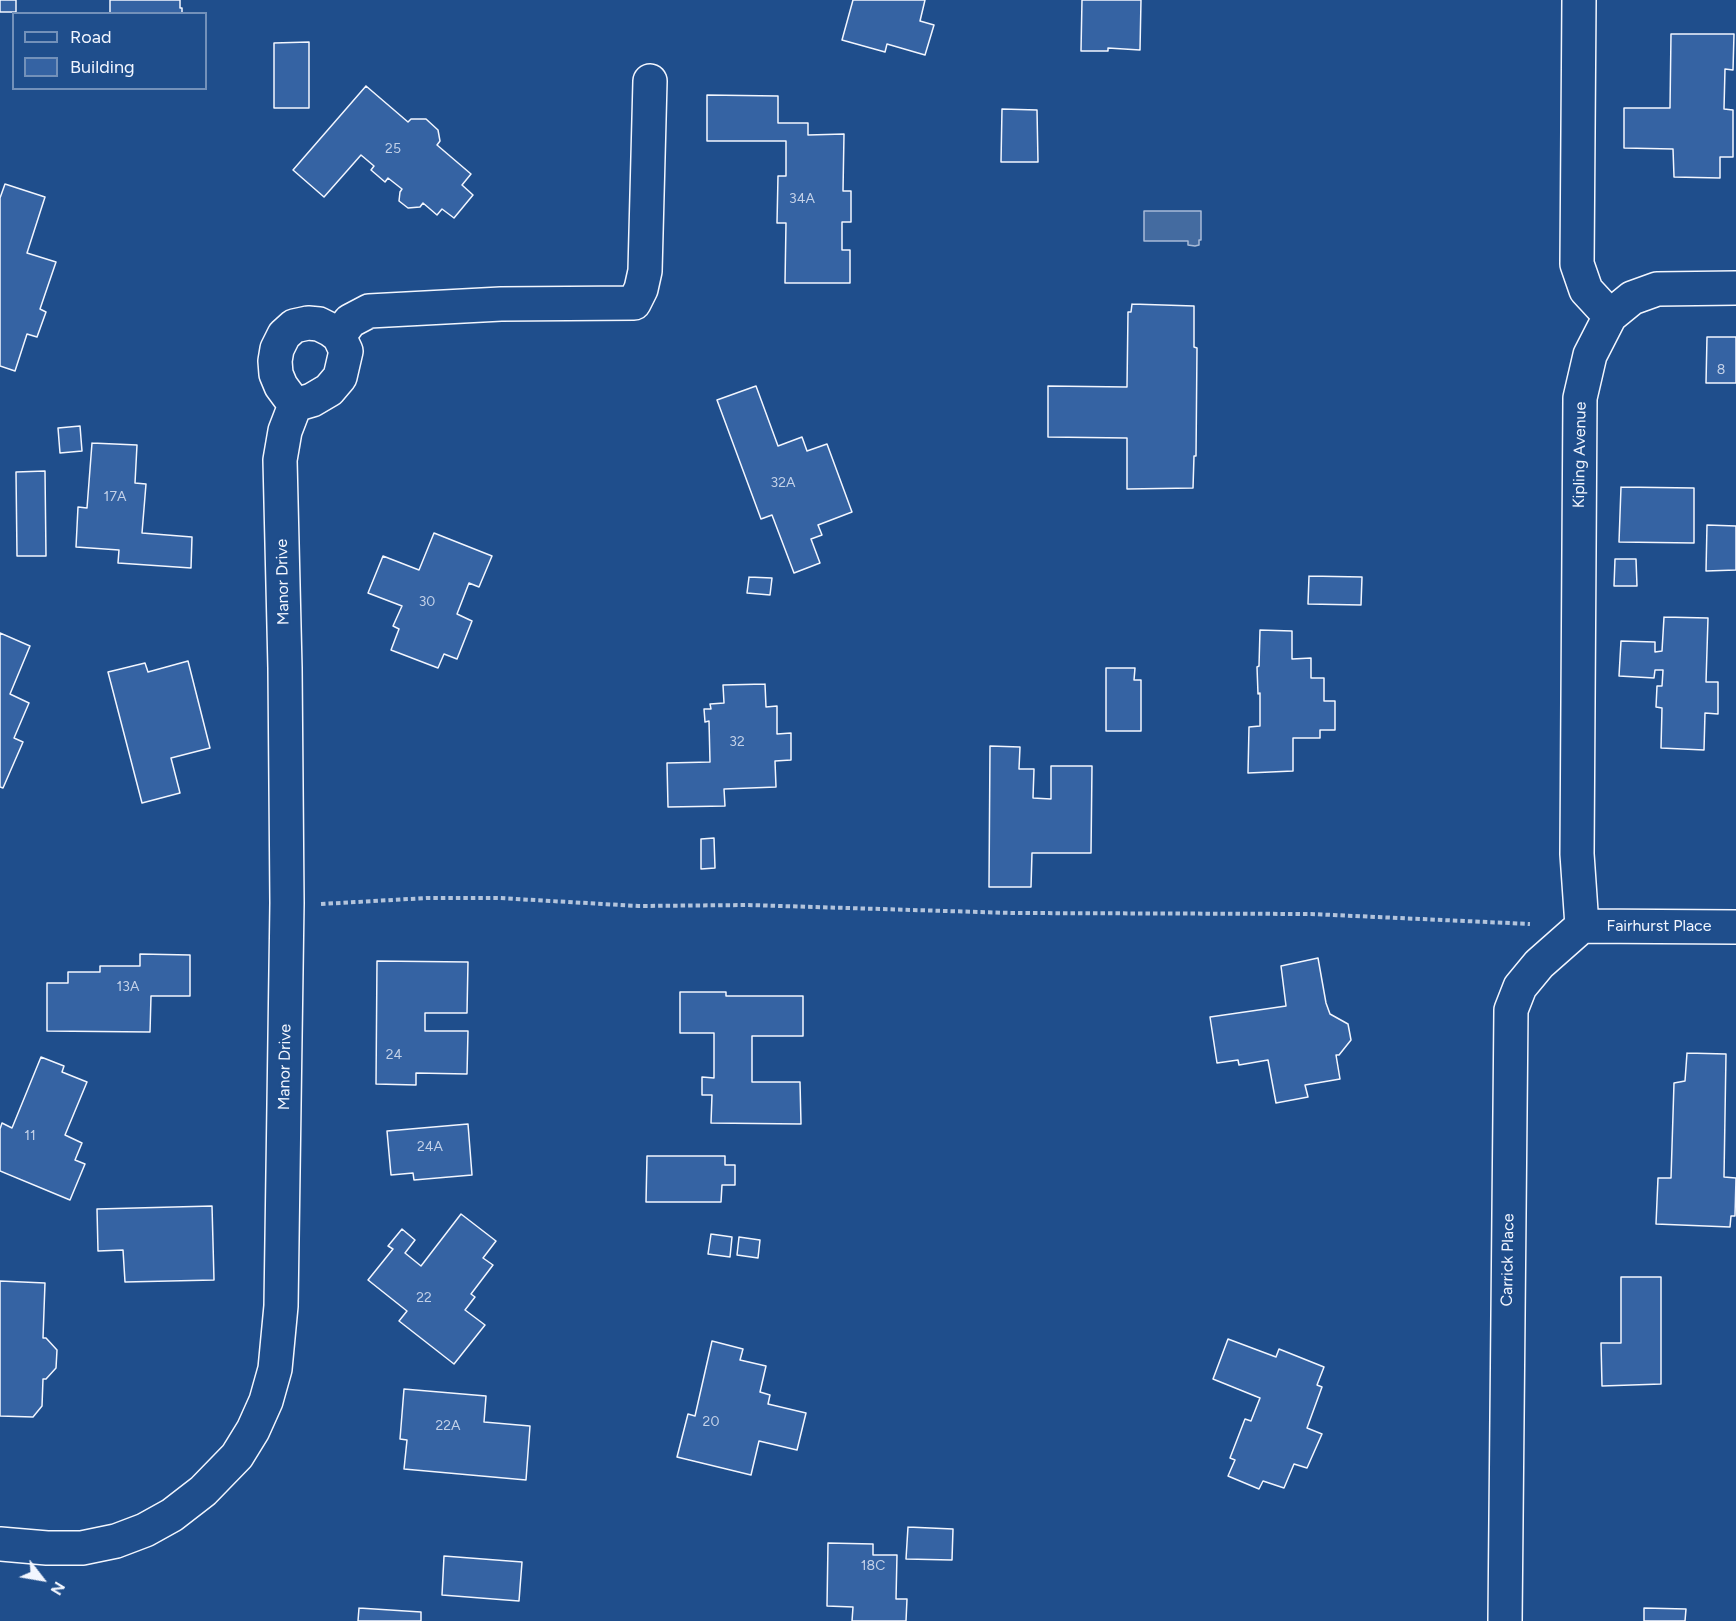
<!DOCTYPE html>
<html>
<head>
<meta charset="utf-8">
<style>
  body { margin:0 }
  #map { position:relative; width:1736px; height:1621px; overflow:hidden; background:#1f4e8c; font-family:Figtree,sans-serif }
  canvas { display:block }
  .legend { position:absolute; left:12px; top:12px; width:195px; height:78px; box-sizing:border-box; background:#1f4e8c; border:2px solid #7391ba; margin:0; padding:8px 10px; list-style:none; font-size:18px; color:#f2f6ff }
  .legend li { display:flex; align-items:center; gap:12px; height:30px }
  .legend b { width:30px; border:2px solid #7391ba }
  .north { position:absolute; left:12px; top:1549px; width:60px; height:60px; -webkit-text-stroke:4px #1f4e8c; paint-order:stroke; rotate:121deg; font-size:16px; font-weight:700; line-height:24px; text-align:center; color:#f2f6ff }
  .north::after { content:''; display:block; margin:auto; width:21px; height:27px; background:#f2f6ff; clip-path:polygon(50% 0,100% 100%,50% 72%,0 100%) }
</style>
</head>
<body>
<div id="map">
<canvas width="1736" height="1621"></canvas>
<ul class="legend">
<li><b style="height:8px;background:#1f4e8c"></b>Road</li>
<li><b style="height:16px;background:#3563a3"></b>Building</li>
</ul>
<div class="north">N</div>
</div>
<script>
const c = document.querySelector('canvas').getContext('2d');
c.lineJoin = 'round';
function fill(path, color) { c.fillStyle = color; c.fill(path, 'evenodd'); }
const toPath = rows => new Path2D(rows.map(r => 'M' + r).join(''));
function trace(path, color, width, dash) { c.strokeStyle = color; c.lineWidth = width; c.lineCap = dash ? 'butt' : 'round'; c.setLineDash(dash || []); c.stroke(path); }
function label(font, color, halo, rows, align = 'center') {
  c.font = font + ' Figtree,sans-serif'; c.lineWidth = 4.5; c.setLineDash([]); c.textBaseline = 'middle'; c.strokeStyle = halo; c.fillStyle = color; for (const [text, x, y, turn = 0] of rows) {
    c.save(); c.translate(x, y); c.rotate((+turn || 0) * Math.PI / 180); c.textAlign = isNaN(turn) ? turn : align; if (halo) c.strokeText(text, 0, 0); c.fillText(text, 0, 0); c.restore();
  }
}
const water = toPath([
  [1144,211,1201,211,1201,240,1199,240,1199,245,1195,246,1188,245,1188,241,1144,241,1144,211]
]);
const building = toPath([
  [0,0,16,0,16,12,0,12,0,0],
  [110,0,180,0,180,8,182,8,182,14,110,14,110,0],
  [853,0,925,0,920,21,934,25,925,55,887,44,885,52,842,40,853,0],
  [1082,0,1141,0,1140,50,1108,48,1108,51,1081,51,1082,0],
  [1671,34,1734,34,1733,70,1725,69,1724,109,1733,110,1733,157,1720,157,1720,178,1674,177,1673,149,1624,148,1624,108,1670,108,1671,34],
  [309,42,309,108,274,108,274,43,309,42],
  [366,86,408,122,411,119,426,119,438,130,440,141,437,145,471,174,462,185,473,195,454,218,442,209,437,215,423,203,420,207,408,208,399,201,400,192,402,189,388,178,385,182,371,170,374,166,361,155,324,197,293,170,366,86],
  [707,95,778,96,778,123,808,123,808,135,844,134,843,191,851,191,851,222,842,222,842,250,850,250,850,283,785,283,786,223,777,223,778,176,786,176,786,141,707,141,707,95],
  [1002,109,1037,110,1038,162,1001,162,1002,109],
  [5,184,45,197,27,253,56,262,40,309,46,312,37,337,27,334,15,371,0,366,0,198,5,184],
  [1132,304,1194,306,1194,347,1197,348,1196,456,1194,456,1193,488,1127,489,1127,438,1048,437,1048,386,1127,387,1128,312,1131,312,1132,304],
  [1707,337,1736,337,1736,383,1706,383,1707,337],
  [756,386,778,446,802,437,807,451,827,444,852,512,818,525,822,535,811,539,820,563,794,573,772,515,761,519,717,400,756,386],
  [80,426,82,451,60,453,58,428,80,426],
  [92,443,137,445,135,483,146,484,142,533,192,537,191,568,118,563,119,550,76,547,78,507,87,508,92,443],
  [45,471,46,556,17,556,16,472,45,471],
  [1621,487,1694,488,1694,543,1619,542,1621,487],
  [1707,525,1736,526,1736,570,1706,571,1707,525],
  [434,533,492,556,479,587,469,583,457,614,472,621,457,659,444,654,438,668,391,650,399,629,393,626,402,606,368,593,383,556,419,570,434,533],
  [1615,559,1636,559,1637,586,1614,586,1615,559],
  [1309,576,1362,577,1361,605,1308,604,1309,576],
  [749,577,772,578,770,595,747,593,749,577],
  [1664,617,1708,618,1706,682,1718,682,1718,714,1705,713,1704,750,1661,748,1662,708,1656,707,1657,686,1662,686,1663,670,1655,670,1654,678,1619,676,1621,641,1655,642,1655,652,1662,651,1664,617],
  [1260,630,1292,631,1292,659,1311,658,1311,678,1324,678,1324,701,1335,701,1335,730,1320,730,1320,738,1293,738,1293,771,1248,773,1249,727,1260,726,1260,693,1258,694,1257,667,1259,666,1260,630],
  [0,633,30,646,10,694,29,703,14,738,23,742,3,788,0,787,0,633],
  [188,661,210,748,171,758,180,793,142,803,108,672,145,663,148,672,188,661],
  [1106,668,1135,668,1134,680,1141,680,1141,731,1106,731,1106,668],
  [765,684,766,707,777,706,777,734,791,733,791,760,775,761,776,787,724,789,725,806,668,807,667,763,710,762,709,721,705,722,704,709,711,709,710,704,724,703,723,685,765,684],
  [990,746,1020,747,1019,769,1034,769,1033,798,1051,799,1051,766,1092,766,1091,853,1032,853,1031,887,989,887,990,746],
  [714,838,715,868,701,869,701,839,714,838],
  [140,954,190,955,190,996,151,996,150,1032,47,1031,47,983,68,983,68,972,100,972,100,966,140,966,140,954],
  [1318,958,1326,1003,1330,1014,1348,1024,1351,1040,1339,1055,1336,1055,1340,1079,1305,1085,1308,1097,1276,1103,1268,1060,1239,1065,1238,1060,1217,1063,1210,1017,1286,1006,1281,966,1318,958],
  [377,961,468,962,467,1013,425,1013,425,1031,468,1031,467,1074,416,1073,416,1085,376,1084,377,961],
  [680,992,726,992,726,996,803,996,803,1036,752,1036,752,1082,800,1082,801,1124,711,1123,712,1095,702,1095,702,1077,714,1078,714,1033,680,1033,680,992],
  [1687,1053,1726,1054,1724,1177,1736,1178,1735,1216,1731,1216,1730,1227,1656,1224,1658,1178,1671,1178,1674,1083,1685,1081,1687,1053],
  [41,1057,64,1066,62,1072,87,1082,65,1135,82,1143,75,1160,85,1164,70,1200,0,1171,0,1129,2,1123,12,1128,41,1057],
  [468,1124,472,1175,414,1180,413,1173,391,1175,387,1131,468,1124],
  [647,1156,725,1156,725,1165,735,1165,735,1185,722,1185,721,1202,646,1202,647,1156],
  [212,1206,214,1280,125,1282,123,1250,98,1251,97,1209,212,1206],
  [461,1214,496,1241,483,1258,493,1265,471,1294,475,1297,465,1310,485,1325,454,1364,399,1321,407,1311,368,1280,393,1249,388,1246,402,1229,415,1240,405,1253,421,1266,461,1214],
  [711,1234,732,1237,730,1257,708,1254,711,1234],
  [739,1237,760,1240,758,1258,737,1255,739,1237],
  [1621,1277,1661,1277,1661,1384,1602,1386,1601,1343,1621,1343,1621,1277],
  [0,1281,45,1283,43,1338,46,1338,57,1350,56,1368,46,1379,43,1379,42,1406,33,1417,0,1416,0,1281],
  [1228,1339,1276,1357,1279,1349,1324,1367,1317,1385,1322,1387,1307,1428,1322,1434,1307,1468,1294,1464,1284,1488,1263,1481,1259,1489,1228,1476,1235,1460,1230,1458,1245,1419,1251,1421,1260,1398,1213,1379,1228,1339],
  [712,1341,743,1349,740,1360,766,1366,760,1392,770,1395,768,1404,806,1413,797,1450,759,1441,751,1475,677,1457,688,1414,695,1416,712,1341],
  [404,1389,486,1396,484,1422,530,1426,526,1480,404,1469,407,1440,400,1439,404,1389],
  [908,1527,953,1529,952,1560,906,1559,908,1527],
  [828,1543,873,1544,873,1555,897,1555,896,1599,907,1599,906,1621,852,1621,853,1607,827,1606,828,1543],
  [444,1556,522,1562,519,1601,442,1595,444,1556],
  [359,1608,421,1612,421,1621,358,1621,359,1608],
  [1644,1608,1686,1609,1685,1621,1644,1621,1644,1608]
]);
const path = toPath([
  [321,904,427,898,499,898,638,906,748,905,1012,913,1311,914,1530,924]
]);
const minor = toPath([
  [1579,0,1577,264,1586,290,1610,316,1590,355,1580,398,1577,854,1582,926],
  [1610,316,1632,298,1657,289,1736,288],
  [308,323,319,324,331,330,339,336,346,351,340,377,329,390,312,400,295,405,281,386,276,374,275,361,277,349,284,335,294,326,308,323],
  [339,336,350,321,369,311,501,304,634,303,641,289,645,271,650,81],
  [1582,926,1736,927],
  [0,1544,47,1548,82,1548,116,1541,145,1530,172,1515,203,1491,237,1456,253,1430,266,1401,275,1369,281,1306,287,903,285,668,280,460,285,431,295,405],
  [1505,1621,1511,1010,1520,987,1539,964,1582,926]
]);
const numberNames = [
  ["25",393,149],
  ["34A",802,199],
  ["8",1721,370],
  ["32A",783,483],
  ["17A",115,497],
  ["30",427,602],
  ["32",737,742],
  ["13A",128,987],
  ["24",394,1055],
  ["11",30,1136],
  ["24A",430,1147],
  ["22",424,1298],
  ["20",711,1422],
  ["22A",448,1426],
  ["18C",873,1566]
];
const streetNames = [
  ["Kipling Avenue",1580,455,-89],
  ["Manor Drive",283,582,-91],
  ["Fairhurst Place",1659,926],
  ["Manor Drive",285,1067,-89],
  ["Carrick Place",1508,1260,-89]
];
fill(water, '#446ba0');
trace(water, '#a8bbd7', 1.5);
fill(building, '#3563a3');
trace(building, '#f2f6ff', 1.5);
trace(minor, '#f2f6ff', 36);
trace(path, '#b3c4dc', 4, [4.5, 3]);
trace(minor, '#1f4e8c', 33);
label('14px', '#c3d1e8', null, numberNames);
label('16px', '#f2f6ff', '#1f4e8c', streetNames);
</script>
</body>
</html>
